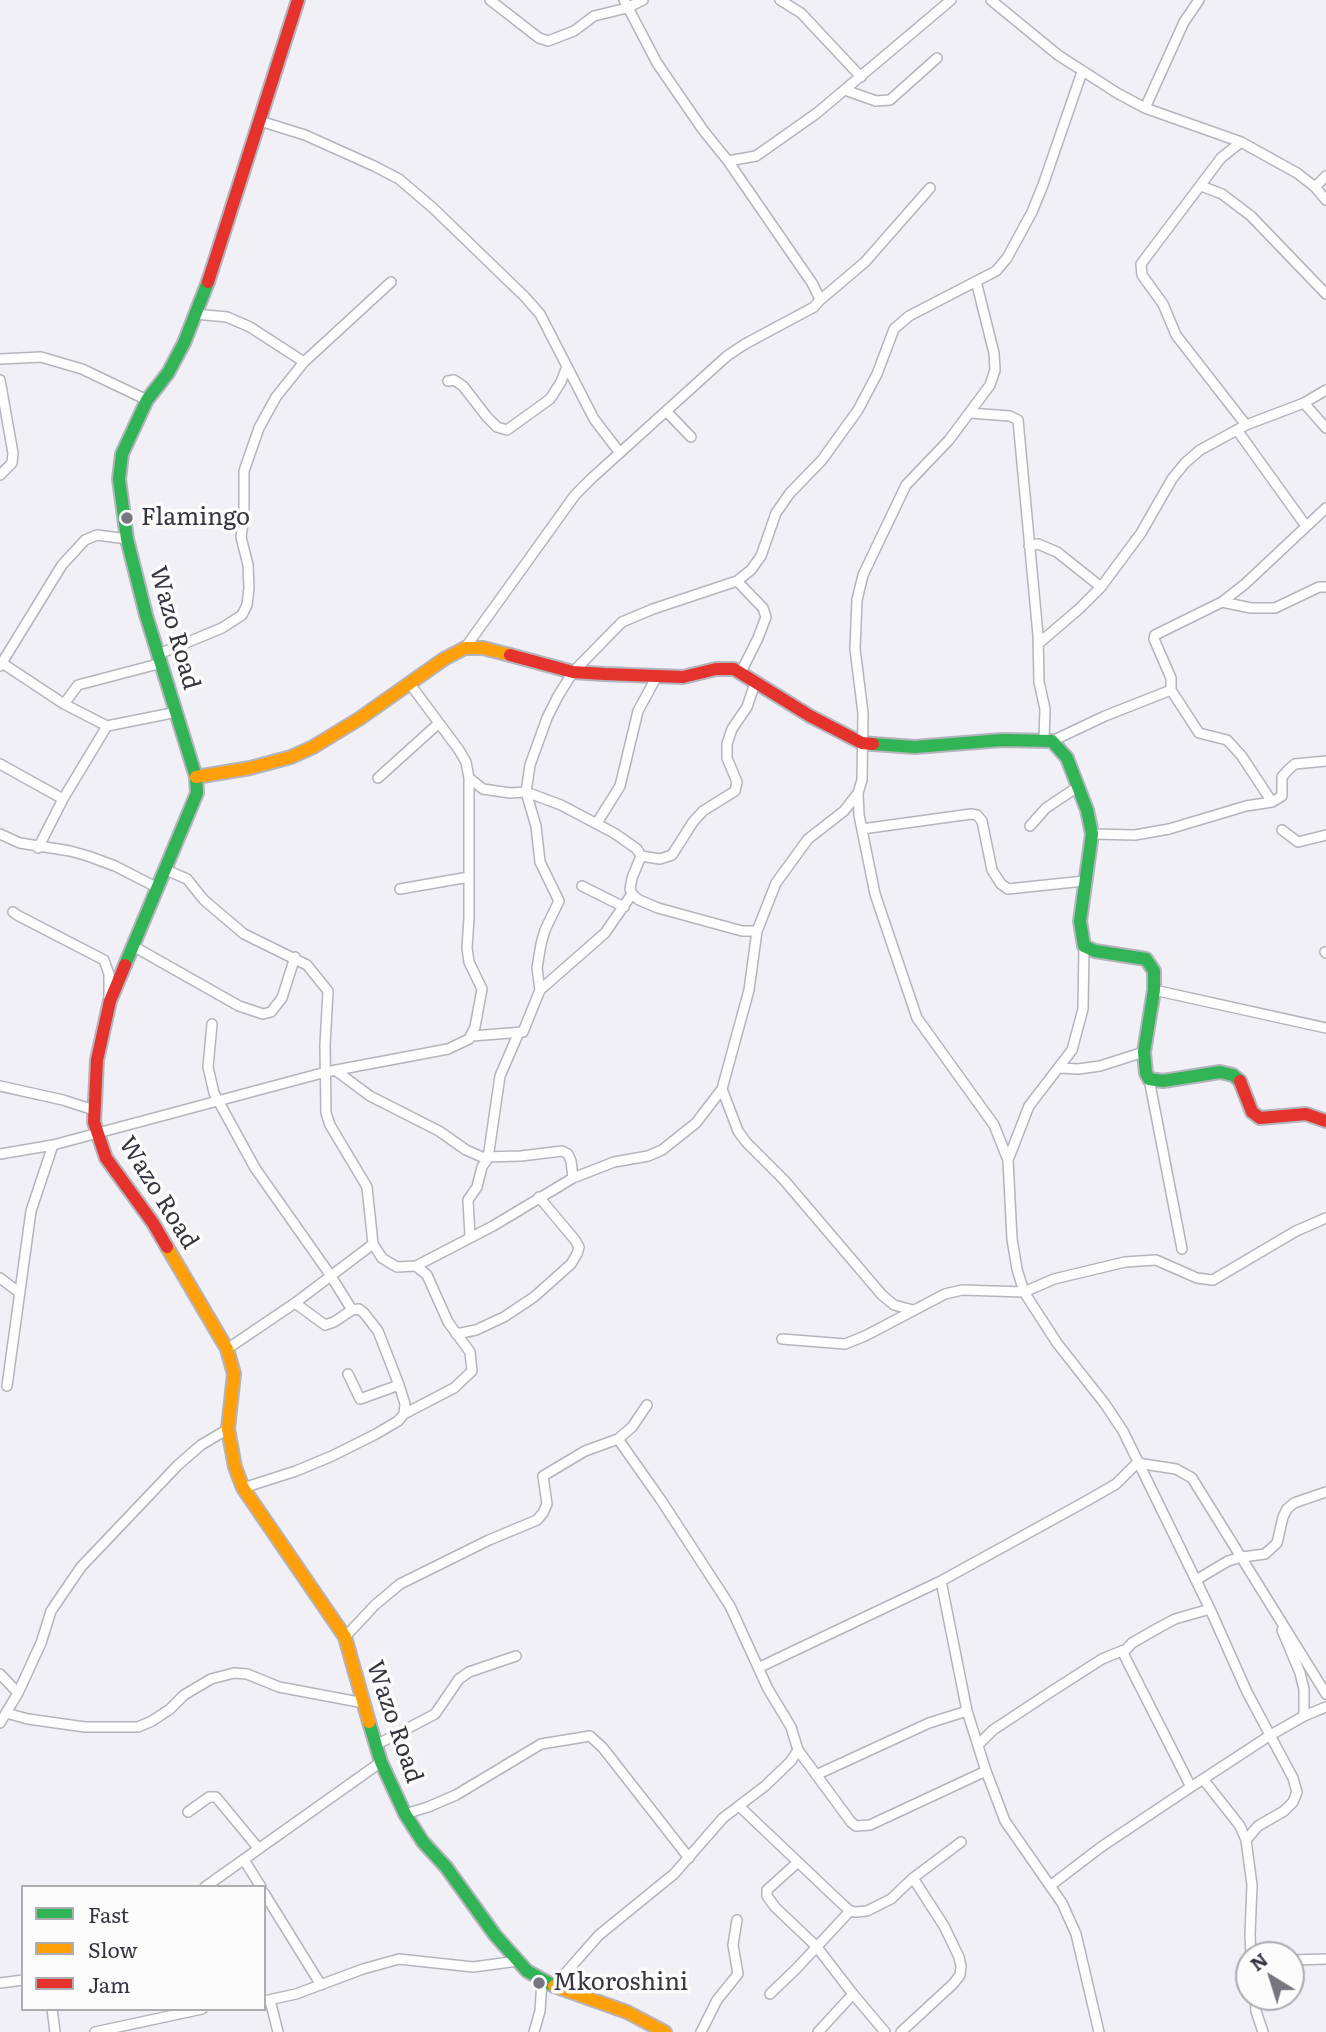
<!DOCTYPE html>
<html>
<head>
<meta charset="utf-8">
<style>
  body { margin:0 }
  #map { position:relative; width:1326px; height:2032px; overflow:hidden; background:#f0f0f6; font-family:Literata,serif }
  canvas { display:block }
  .legend { position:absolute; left:21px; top:1885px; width:245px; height:126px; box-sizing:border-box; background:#fcfcfc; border:2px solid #acacb1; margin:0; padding:9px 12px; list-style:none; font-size:21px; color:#343541 }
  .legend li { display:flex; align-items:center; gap:14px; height:35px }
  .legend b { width:35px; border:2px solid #acacb1 }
  .north { position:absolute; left:1235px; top:1941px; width:70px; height:70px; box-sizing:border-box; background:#fcfcfc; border:2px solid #acacb1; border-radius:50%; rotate:322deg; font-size:19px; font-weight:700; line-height:28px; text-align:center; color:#343541 }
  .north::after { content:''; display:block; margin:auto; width:24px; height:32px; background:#767680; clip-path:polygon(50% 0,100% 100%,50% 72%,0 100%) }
</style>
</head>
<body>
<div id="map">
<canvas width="1326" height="2032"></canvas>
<ul class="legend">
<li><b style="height:9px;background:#30b455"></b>Fast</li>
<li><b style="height:9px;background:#ff9f0a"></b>Slow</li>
<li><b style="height:9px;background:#e5322d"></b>Jam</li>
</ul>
<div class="north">N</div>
</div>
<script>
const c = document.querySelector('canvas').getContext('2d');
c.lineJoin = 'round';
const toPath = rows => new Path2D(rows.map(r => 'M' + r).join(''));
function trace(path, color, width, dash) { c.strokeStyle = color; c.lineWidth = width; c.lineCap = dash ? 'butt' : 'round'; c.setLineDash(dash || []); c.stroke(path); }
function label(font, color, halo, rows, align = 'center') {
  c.font = font + ' Literata,serif'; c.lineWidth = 7; c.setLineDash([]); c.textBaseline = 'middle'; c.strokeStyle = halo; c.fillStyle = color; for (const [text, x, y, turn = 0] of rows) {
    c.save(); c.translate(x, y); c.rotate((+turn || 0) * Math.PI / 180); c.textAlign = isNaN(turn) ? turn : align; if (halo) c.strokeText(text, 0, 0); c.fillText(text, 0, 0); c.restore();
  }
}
const street = toPath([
  [490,0,539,38,548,41,574,31,594,16,627,8,643,0],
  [780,0,801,13,861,77],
  [991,0,1058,55,1117,93,1145,108,1241,142,1297,173,1315,187,1326,200],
  [845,90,876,101,890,100,937,58],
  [1145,108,1184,22,1199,0],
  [260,121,305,135,374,166,399,179,433,208,525,297,540,314,594,419,620,453],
  [1241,142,1221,158,1141,264,1142,275,1163,304,1176,335,1246,425],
  [728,161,756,156,817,113,951,0],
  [1201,186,1222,194,1251,216,1326,294],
  [1315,187,1326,176],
  [819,301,865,262,930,188],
  [195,314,227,317,250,327,304,362],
  [0,359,41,357,82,369,147,400],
  [0,380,13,453,12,463,0,475],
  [448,381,454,380,463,386,487,417,497,427,507,430,550,399,561,382,567,366],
  [1304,403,1326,428],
  [667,412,691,437],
  [970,413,1010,416,1018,420,1038,635,1039,682,1045,709,1044,739],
  [1237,430,1306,526],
  [1029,546,1038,544,1057,552,1101,587],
  [737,581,763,608,766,617,758,638,741,672],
  [1222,602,1251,608,1275,608,1319,587,1326,587],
  [1038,644,1079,609,1101,587,1141,533,1172,479,1185,463,1200,450,1246,425,1304,403,1326,390],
  [465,648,575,495,592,478,727,356,745,344,814,307,819,301,819,297,812,283,728,161,703,130,657,63,624,0],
  [159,654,222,628,242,615,247,605,249,588,248,565,241,537,244,516,244,471,259,428,276,397,304,362,391,282],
  [2,663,64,704,107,726,177,712],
  [0,666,62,565,85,540,97,535,127,539],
  [1171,690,1199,733,1227,740,1241,755,1272,802],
  [64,704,78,685,162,663],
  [1052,741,1105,716,1171,690,1171,678,1154,639,1155,635,1222,602,1245,584,1326,508],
  [0,764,63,799],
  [378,778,439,723],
  [469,778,483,789,510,793,526,792,561,805,614,833,637,849,641,856,632,878,630,889,632,894,639,900,658,908,742,931,757,931],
  [858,793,859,815,875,894,917,1018,994,1125,1008,1160,1012,1239,1017,1269,1024,1292,1057,1343,1105,1404,1123,1431,1210,1609,1247,1692,1293,1778,1297,1792,1293,1802,1284,1811,1258,1826,1246,1840,1252,1885,1250,1935,1251,1955],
  [597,823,620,786,638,711,656,678],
  [1030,826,1046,808,1079,786],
  [862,829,971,814,977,815,982,821,992,870,1001,884,1008,889,1084,881],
  [1282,830,1298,842,1326,835],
  [0,834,20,843,70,851,88,856,115,866,158,888],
  [1092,834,1135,835,1169,829,1246,806,1272,802,1282,796,1282,777,1288,770,1295,764,1326,761],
  [38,848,63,799,107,726],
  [641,856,660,859,672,855,693,822,703,811,735,791,737,782,727,758,727,744,732,729,747,707,755,683],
  [166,870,187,879,204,900,244,934,307,965,328,991,325,1045,326,1113,330,1125,367,1187,373,1244,382,1258,390,1263,397,1267,416,1266,493,1226,573,1178,614,1162,648,1156,662,1150,696,1123,722,1089,749,990,757,931,776,883,808,839,844,811,858,793,862,780,863,713,855,649,857,600,863,575,906,485,949,440,990,385,995,370,994,353,976,281],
  [582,886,624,907],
  [400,889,469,877],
  [13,912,17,915,104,960,109,974,109,998],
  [133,946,239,1006,263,1014,271,1012,282,998,295,957],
  [1325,952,1326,953],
  [540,990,537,968,541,944,545,930,559,901,540,862,536,826,526,792,530,765,547,718,558,696,573,672,622,622,653,609,737,581,751,570,761,556,776,513,790,493,822,460,858,410,877,374,894,329,909,316,996,271,1007,258,1032,212,1043,185,1082,72],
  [1154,990,1326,1028],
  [212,1024,208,1067,214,1093,255,1168,331,1276,352,1310],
  [472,1036,523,1032,540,990,605,933,632,894],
  [1060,1068,1078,1069,1100,1066,1144,1052],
  [335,1070,370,1096,439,1131,466,1150,482,1157,521,1156,562,1151,568,1154,571,1161,573,1178],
  [1149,1079,1182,1249],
  [0,1086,63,1100,94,1110],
  [722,1089,738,1131,746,1142,784,1180,882,1295,894,1305,913,1310],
  [0,1154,53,1145,326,1072,448,1049,469,1039,475,1027,482,989,469,962,467,948,469,918,469,778,466,762,459,750,410,684],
  [1008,1160,1029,1106,1072,1050,1083,1009,1084,946],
  [470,1236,468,1200,477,1187,482,1167,488,1158,500,1076,519,1032],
  [0,1278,20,1293],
  [456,1334,476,1330,504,1317,534,1297,571,1264,577,1254,579,1247,575,1240,539,1197],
  [782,1339,845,1344,865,1336,945,1294,962,1290,1024,1292,1054,1279,1125,1262,1156,1260,1197,1278,1213,1280,1296,1231,1326,1218],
  [227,1349,295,1303,373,1244],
  [348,1374,360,1399,399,1385],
  [7,1386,31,1211,53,1145],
  [404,1414,454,1388,472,1371,470,1352,448,1322,427,1275,416,1266],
  [1137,1463,1176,1469,1192,1478,1326,1694],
  [243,1488,296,1471,332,1456,376,1434,398,1421,404,1414,405,1404,399,1385,378,1331,364,1313,359,1309,352,1310,334,1322,325,1325,295,1303],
  [1196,1580,1228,1561,1242,1557,1265,1554,1277,1543,1283,1517,1287,1509,1294,1503,1326,1492],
  [941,1581,967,1711,986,1771,1005,1821,1062,1903,1076,1934,1099,2032],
  [1282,1630,1300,1673,1304,1689,1304,1716],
  [345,1637,375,1605,400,1584,489,1540,537,1520,543,1513,547,1504,543,1476,585,1451,618,1439,632,1427,647,1405],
  [760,1667,941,1581,1090,1499,1116,1484,1137,1463],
  [0,1674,18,1693],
  [6,1713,28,1719,85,1727,138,1727,152,1721,170,1709,184,1695,211,1679,234,1673,247,1674,279,1687,364,1703],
  [0,1723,18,1693,41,1643,51,1611,81,1567,178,1465,201,1445,228,1429],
  [376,1745,435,1714,459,1679,469,1672,516,1656],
  [978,1745,993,1730,1049,1693,1102,1659,1124,1650],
  [798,1750,851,1822,856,1826,870,1825,986,1771],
  [816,1775,929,1723,967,1711],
  [1203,1779,1240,1826,1246,1840],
  [1191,1787,1123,1653,1132,1643,1160,1627,1175,1619,1210,1609],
  [739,1806,839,1901,850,1911,856,1912,867,1911,891,1899,913,1878,961,1842],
  [188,1812,209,1797,216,1797,259,1849],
  [405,1814,428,1807,456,1795,541,1744,590,1736,603,1748,689,1858],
  [244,1860,261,1887],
  [798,1862,767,1890,767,1896,775,1907,816,1946,853,1994,818,2032],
  [1050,1886,1101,1847,1191,1787,1269,1736,1304,1716,1326,1707],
  [205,1887,381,1762],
  [264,1893,321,1985],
  [1291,1960,1326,1959],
  [0,1983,23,1980],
  [554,1986,599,1935,674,1874,723,1818,765,1786,791,1761,798,1750,791,1727,768,1689,730,1606,661,1500,618,1439],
  [770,1994,796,1969,850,1911],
  [853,1994,885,2032],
  [1255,1997,1256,2011,1263,2032],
  [270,2000,278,2032],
  [264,2001,296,1994,363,1969,399,1959,473,1967,518,1961],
  [52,2009,55,2032],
  [95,2032,202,2009],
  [534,2032,540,2011,542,1981],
  [701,2032,717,2000,738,1974,733,1945,737,1920],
  [901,2032,953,1984,960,1975,961,1966,959,1957,944,1926,913,1878]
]);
const fast = toPath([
  [873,744,915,747,1002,740,1052,741,1067,758,1087,810,1092,834,1080,921,1084,946,1095,951,1146,959,1154,971,1154,990,1144,1052,1146,1073,1149,1079,1163,1081,1220,1072,1233,1075,1240,1081],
  [125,965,197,793,196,777,146,615,127,539,119,479,122,454,147,400,168,373,184,343,208,282],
  [369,1722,381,1762,405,1814,423,1842,446,1867,495,1935,527,1971,554,1986]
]);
const slow = toPath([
  [196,777,250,768,291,757,313,747,359,719,444,659,465,648,483,648,510,655],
  [167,1247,227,1349,234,1374,228,1429,235,1467,243,1488,345,1637,369,1722],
  [554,1986,627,2012,665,2032]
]);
const jam = toPath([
  [208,282,298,0],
  [510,655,573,672,604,674,683,677,716,669,734,669,810,716,862,743,873,744],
  [125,965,110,1001,97,1060,94,1122,106,1158,153,1223,167,1247],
  [1240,1081,1252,1112,1260,1118,1306,1114,1326,1121]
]);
const markers = [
  [127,518,7,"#767680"],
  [539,1983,7,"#767680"]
];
const poiNames = [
  ["Flamingo",141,518],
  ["Mkoroshini",553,1983]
];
const streetNames = [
  ["Wazo Road",174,628,74],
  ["Wazo Road",158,1193,58],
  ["Wazo Road",394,1722,71]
];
trace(street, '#b4b4bc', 12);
trace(fast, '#b4b4bc', 16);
trace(slow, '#b4b4bc', 16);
trace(jam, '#b4b4bc', 16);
trace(street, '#fdfdfe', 9);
trace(fast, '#30b455', 12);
trace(slow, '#ff9f0a', 12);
trace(jam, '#e5322d', 12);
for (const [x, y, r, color] of markers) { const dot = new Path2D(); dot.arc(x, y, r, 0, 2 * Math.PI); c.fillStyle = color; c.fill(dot); trace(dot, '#fcfcfc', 2.5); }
label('24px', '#343541', '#fcfcfc', poiNames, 'left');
label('24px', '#343541', '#fcfcfc', streetNames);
</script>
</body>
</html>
